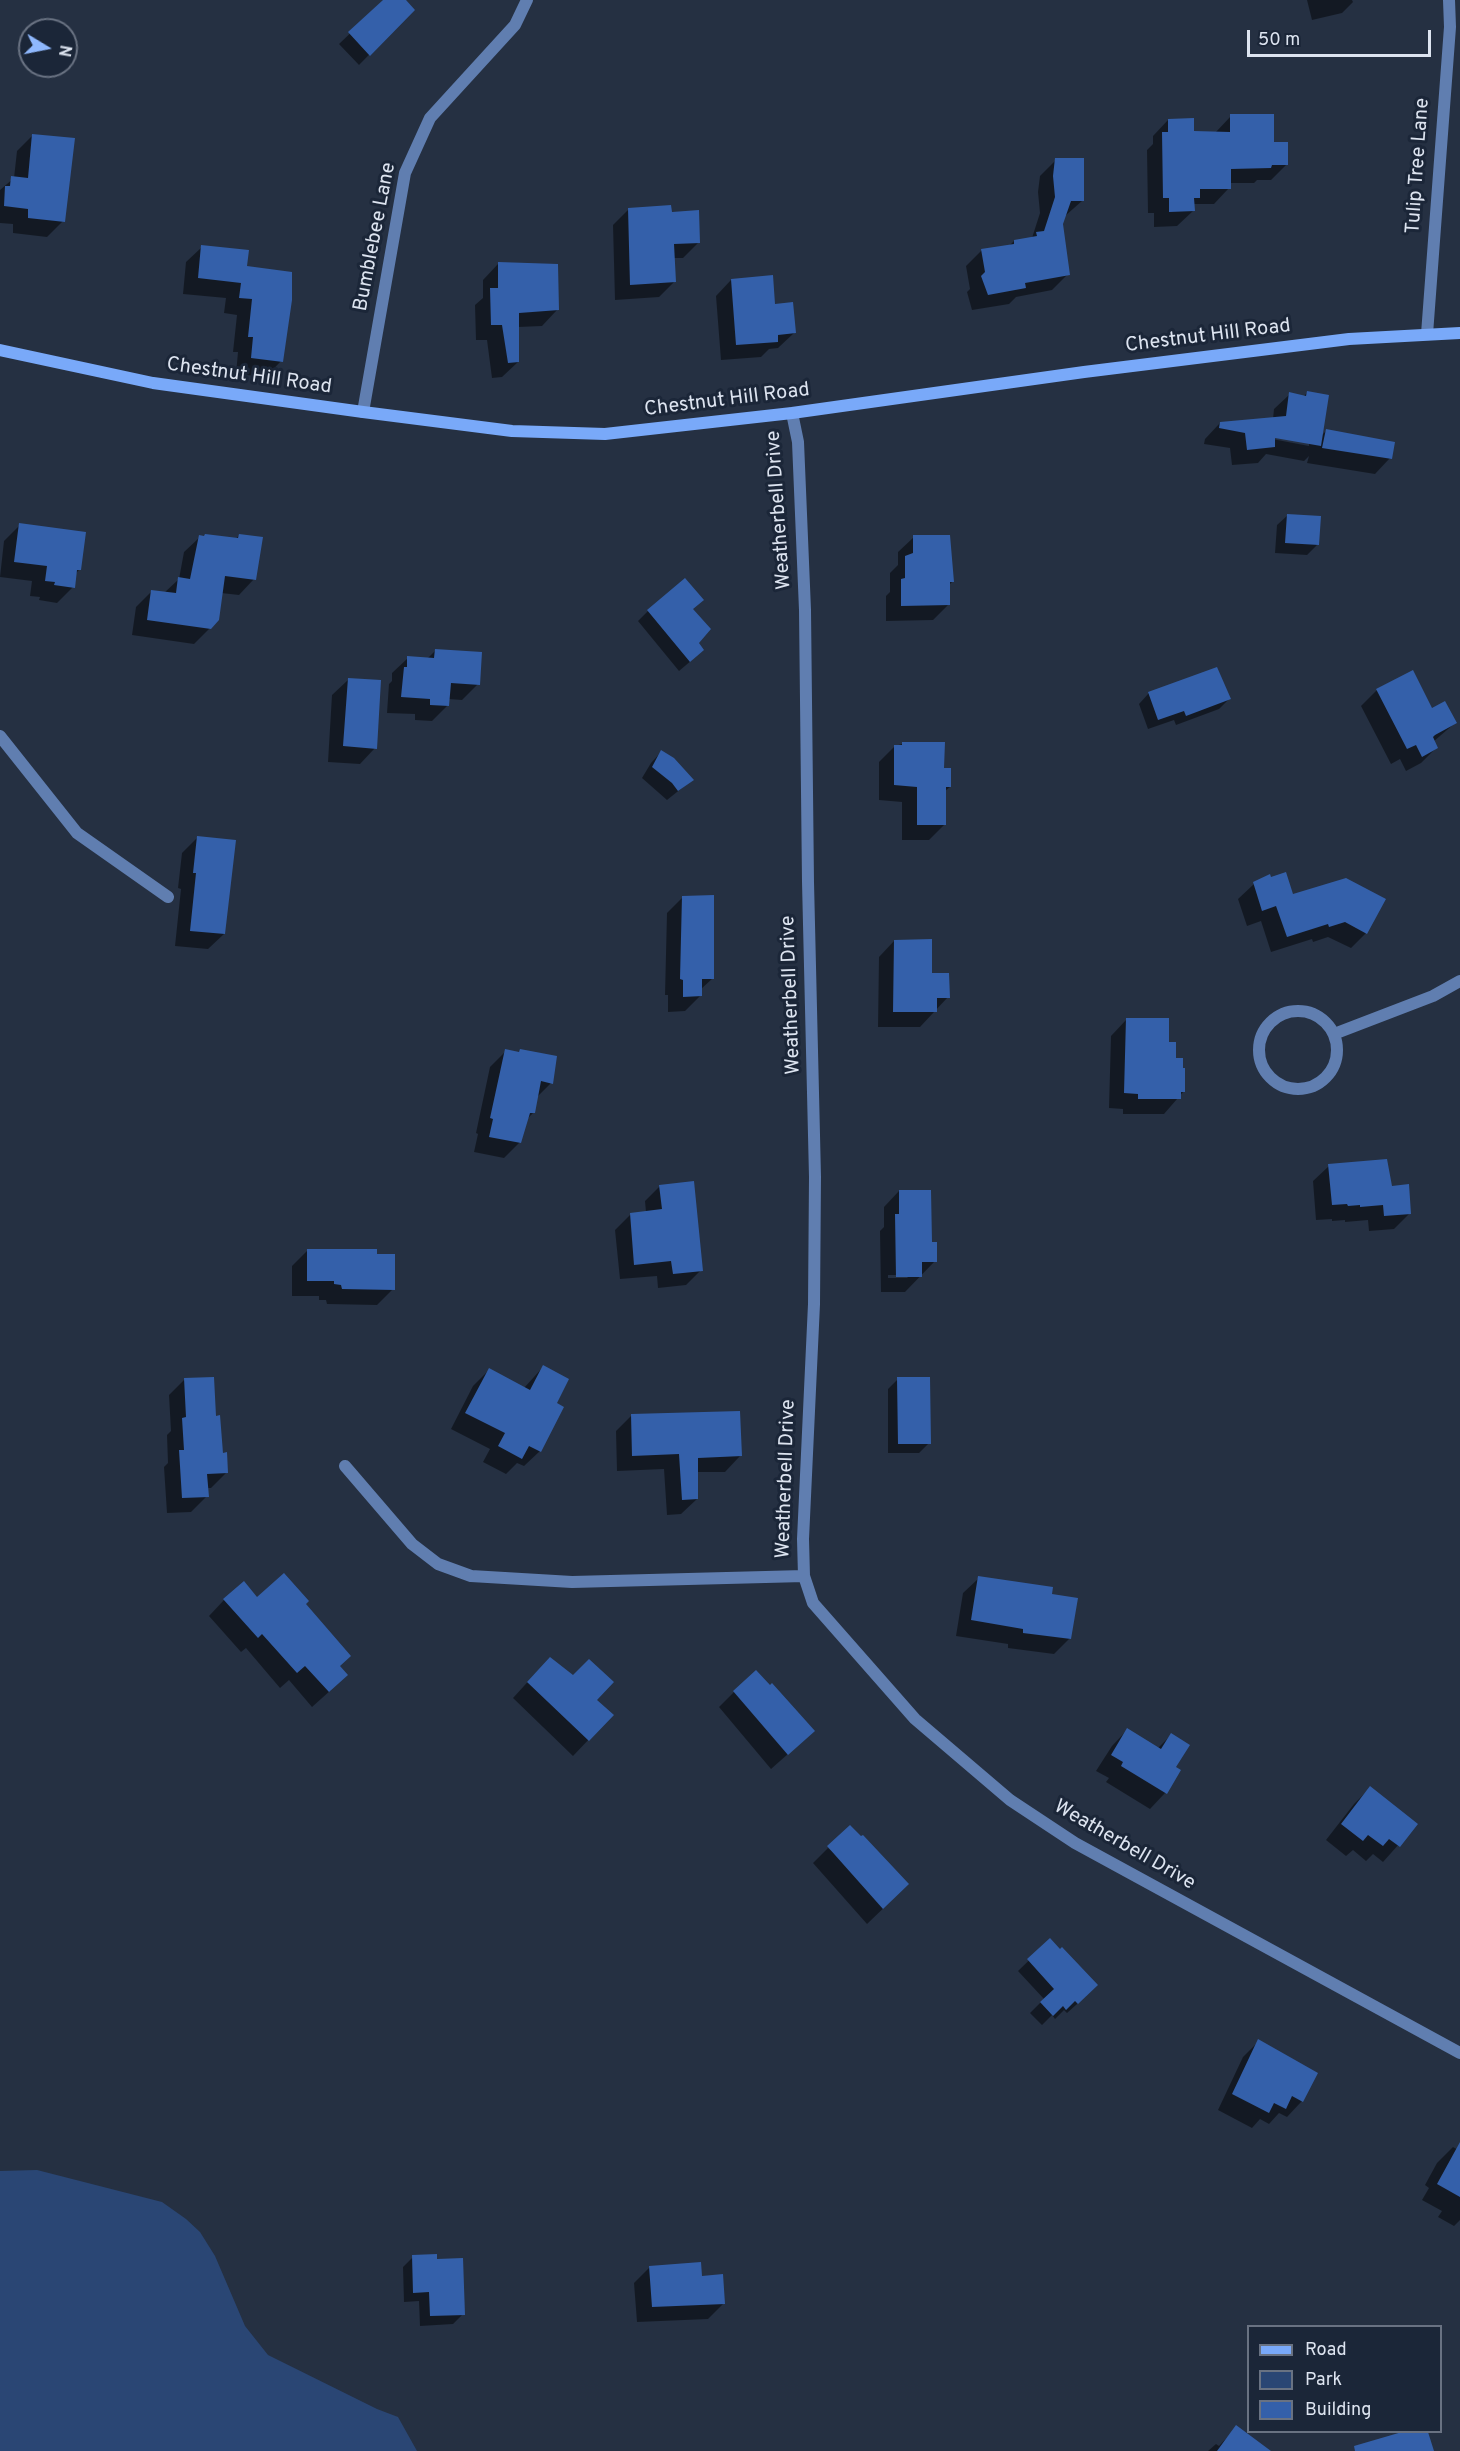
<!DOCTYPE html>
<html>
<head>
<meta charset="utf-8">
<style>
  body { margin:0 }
  #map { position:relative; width:1460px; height:2451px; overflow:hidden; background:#253042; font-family:Overpass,sans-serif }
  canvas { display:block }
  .legend { position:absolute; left:1247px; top:2325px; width:195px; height:108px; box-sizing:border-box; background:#1b2638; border:2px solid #697282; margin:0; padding:8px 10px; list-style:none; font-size:18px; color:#dde4f0 }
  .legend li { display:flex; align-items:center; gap:12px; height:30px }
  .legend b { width:30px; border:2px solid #697282 }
  .north { position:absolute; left:18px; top:18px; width:60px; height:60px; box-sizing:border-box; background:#1b2638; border:2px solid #697282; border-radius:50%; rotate:100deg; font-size:16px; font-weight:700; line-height:24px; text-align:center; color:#dde4f0 }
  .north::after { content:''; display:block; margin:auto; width:21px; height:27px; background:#8fb8fd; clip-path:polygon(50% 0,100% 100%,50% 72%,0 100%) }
  .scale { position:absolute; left:1247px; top:30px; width:184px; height:27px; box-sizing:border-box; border:3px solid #dde4f0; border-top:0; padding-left:8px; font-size:18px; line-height:21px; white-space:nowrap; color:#dde4f0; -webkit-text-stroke:4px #1b2638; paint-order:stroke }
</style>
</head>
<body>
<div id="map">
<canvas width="1460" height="2451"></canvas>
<ul class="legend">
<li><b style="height:8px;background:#79a9f9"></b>Road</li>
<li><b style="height:16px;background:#2a4674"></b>Park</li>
<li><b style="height:16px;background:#3460aa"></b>Building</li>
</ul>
<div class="north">N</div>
<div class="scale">50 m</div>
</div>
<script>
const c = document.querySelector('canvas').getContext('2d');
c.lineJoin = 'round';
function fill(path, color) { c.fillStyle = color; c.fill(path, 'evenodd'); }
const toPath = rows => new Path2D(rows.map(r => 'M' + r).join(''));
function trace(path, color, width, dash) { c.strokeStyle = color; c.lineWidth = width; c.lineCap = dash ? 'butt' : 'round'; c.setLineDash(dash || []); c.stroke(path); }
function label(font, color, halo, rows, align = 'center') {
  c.font = font + ' Overpass,sans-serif'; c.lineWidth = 6; c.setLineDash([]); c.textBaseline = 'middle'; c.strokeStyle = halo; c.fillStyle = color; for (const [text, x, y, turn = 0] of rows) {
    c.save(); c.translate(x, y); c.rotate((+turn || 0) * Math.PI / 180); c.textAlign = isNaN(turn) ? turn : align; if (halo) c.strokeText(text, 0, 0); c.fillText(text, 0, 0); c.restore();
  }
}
const green = toPath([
  [37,2170,162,2202,186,2219,200,2232,215,2256,245,2326,268,2355,377,2409,398,2417,417,2451,0,2451,0,2171]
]);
const shadow = toPath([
  [385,0,404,0,413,10,359,65,339,44],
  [1307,0,1352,0,1353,2,1342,13,1312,20],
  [1231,116,1286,165,1271,180,1257,180,1254,183,1229,183,1229,188,1214,204,1193,204,1193,211,1177,226,1154,227,1154,213,1148,213,1147,150,1153,144,1153,136,1168,120,1192,133,1215,133],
  [33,135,63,221,47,237,13,233,13,224,0,223,0,190,14,178,17,151],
  [1056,160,1082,201,1065,216,1062,224,1068,274,1052,290,1016,297,1009,304,972,310,967,292,970,289,966,266,981,251,1009,246,1014,241,1032,238,1040,213,1038,192,1040,176],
  [629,209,670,213,699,242,683,258,673,258,674,282,659,297,615,300,613,225],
  [202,247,245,267,281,361,266,377,236,374,238,352,233,352,237,315,224,313,226,298,183,294,186,262],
  [498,264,557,310,542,326,518,327,518,362,502,377,492,378,487,340,476,340,475,305,483,298,483,280],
  [731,280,774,306,794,333,778,348,769,349,761,357,721,360,716,296],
  [1307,393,1321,436,1327,430,1390,458,1375,474,1307,463,1309,456,1304,461,1266,454,1258,463,1232,465,1230,448,1204,444,1205,439,1220,423,1273,419,1274,409,1290,394,1303,397],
  [1268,435,1309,442,1309,446,1267,438],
  [1288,515,1317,545,1307,555,1275,553,1277,525],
  [20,525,79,570,75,574,73,587,57,603,39,600,40,597,30,596,32,581,0,577,4,541],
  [239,536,254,579,239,595,221,593,210,628,194,644,132,635,136,607,152,591,164,593,179,579,184,552,200,537,235,539],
  [914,537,952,582,949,585,948,605,933,620,886,621,886,596,890,592,890,573,898,565,898,552],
  [692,609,697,643,692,660,679,671,638,621,648,611],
  [435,651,478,684,462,700,448,699,448,705,432,721,415,720,415,714,387,713,389,684,392,681,392,673,408,658,427,659],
  [348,680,375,748,360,764,328,762,332,695],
  [1377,690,1432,710,1455,723,1433,742,1436,748,1421,763,1406,771,1400,759,1391,764,1361,706],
  [1149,693,1229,699,1219,709,1176,725,1174,720,1148,729,1139,704],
  [902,744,943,770,950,787,945,791,945,824,929,840,902,840,902,802,879,800,879,762,895,746],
  [661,752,692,780,667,800,642,778,651,763],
  [198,837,224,934,208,949,175,946,181,889,178,888,182,853],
  [1346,880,1366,933,1351,948,1328,937,1313,942,1312,939,1271,952,1261,921,1247,926,1238,899,1254,884,1292,896],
  [683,897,713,978,700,990,700,996,685,1011,668,1012,668,995,665,995,667,913],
  [894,941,931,975,948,997,920,1027,878,1027,879,957],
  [1126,1020,1167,1044,1175,1059,1184,1091,1164,1114,1123,1114,1123,1109,1109,1108,1111,1036],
  [521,1050,551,1083,536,1098,533,1113,526,1120,520,1142,504,1158,474,1152,478,1134,476,1133,490,1067,506,1051,518,1053],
  [1329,1166,1391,1187,1410,1213,1394,1229,1369,1231,1368,1220,1345,1222,1345,1220,1332,1221,1332,1219,1316,1220,1313,1181],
  [660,1186,701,1270,686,1285,658,1288,657,1276,620,1279,615,1230,630,1215,646,1212,645,1201],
  [899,1191,930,1243,935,1261,905,1292,881,1292,880,1231,884,1227,884,1207],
  [888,1275,910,1275,907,1278,888,1278],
  [308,1250,376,1256,393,1289,377,1305,327,1304,326,1300,319,1300,319,1296,292,1296,292,1266],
  [543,1367,555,1404,540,1451,524,1466,517,1463,506,1474,483,1462,490,1449,451,1429,473,1386,489,1370,524,1388],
  [898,1379,929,1443,919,1453,888,1453,888,1389],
  [184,1380,215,1417,227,1472,211,1488,207,1488,207,1496,191,1512,167,1513,164,1467,168,1463,167,1435,171,1431,169,1395],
  [631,1416,740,1456,725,1472,696,1472,697,1499,681,1514,667,1515,664,1469,617,1471,616,1431],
  [979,1578,1050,1595,1070,1638,1054,1654,1008,1648,1008,1644,956,1636,963,1593],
  [257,1599,304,1604,339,1666,331,1690,312,1707,289,1680,280,1688,246,1648,241,1652,209,1616,224,1600],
  [534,1675,595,1700,612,1715,573,1756,513,1698],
  [769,1687,797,1746,771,1769,719,1707,734,1692],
  [1127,1730,1158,1748,1171,1735,1174,1768,1165,1793,1150,1809,1106,1782,1109,1778,1096,1771,1112,1746],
  [1370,1788,1416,1825,1383,1862,1373,1854,1366,1861,1353,1850,1346,1856,1326,1840,1354,1804],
  [828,1848,892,1900,867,1924,813,1863],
  [1050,1940,1086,1996,1067,2013,1064,2010,1055,2019,1052,2015,1042,2025,1030,2013,1044,1999,1018,1971],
  [1259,2041,1302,2101,1287,2117,1279,2113,1269,2124,1260,2119,1252,2128,1218,2110,1243,2057],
  [1453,2147,1460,2151,1460,2220,1454,2226,1438,2217,1442,2211,1422,2200,1429,2188,1425,2185,1437,2163],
  [413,2257,463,2314,453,2324,420,2326,419,2301,404,2302,403,2267],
  [650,2267,701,2277,724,2303,708,2319,637,2322,634,2283],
  [1237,2427,1261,2451,1208,2451,1216,2444,1219,2446]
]);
const building = toPath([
  [383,0,406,0,415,10,370,56,348,32],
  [1230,114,1274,114,1274,142,1288,142,1288,165,1272,165,1271,168,1231,169,1231,189,1200,189,1200,198,1194,198,1195,211,1169,212,1169,198,1163,198,1162,132,1168,132,1168,119,1194,118,1194,131,1230,132],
  [32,134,75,138,65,222,28,218,28,209,4,206,5,186,10,186,11,176,28,178],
  [1055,158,1084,158,1084,201,1071,201,1063,224,1070,275,1025,283,1026,288,988,295,981,276,985,272,981,249,1014,244,1014,240,1037,236,1036,232,1044,231,1055,197,1053,176],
  [671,205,672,212,699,210,700,243,674,244,676,282,630,285,628,208],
  [201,245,249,250,247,266,292,272,292,300,283,362,251,358,253,337,248,337,252,299,239,298,241,283,198,278],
  [498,262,558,264,559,310,519,313,519,362,508,363,502,325,491,325,490,288,498,288],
  [773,275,775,304,793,302,796,333,778,335,778,342,736,345,731,279],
  [1307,391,1329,395,1321,446,1275,438,1275,447,1247,450,1245,433,1219,428,1220,422,1286,416,1289,392,1306,396],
  [1326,429,1395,442,1392,459,1322,448],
  [1287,514,1321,516,1319,545,1285,543],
  [19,523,86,532,81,570,77,570,75,588,54,585,55,582,45,581,47,566,14,562],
  [205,534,238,538,239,534,263,537,256,580,225,576,219,620,211,629,147,620,151,590,176,593,178,577,190,579,199,535,204,536],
  [913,535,950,535,954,582,950,582,950,605,901,606,901,579,905,578,905,556,913,553],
  [685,578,704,600,693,609,711,629,699,643,704,650,690,662,647,610],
  [435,649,482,652,480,685,451,683,449,706,430,705,430,699,401,697,404,667,407,667,407,656,434,658],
  [1217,667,1231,699,1186,716,1184,711,1158,720,1148,692],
  [1413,670,1432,708,1445,701,1457,723,1435,735,1433,737,1438,748,1422,757,1416,745,1407,749,1376,689],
  [348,678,381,680,377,749,343,746],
  [902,742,945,742,944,768,951,768,951,787,946,787,946,825,917,825,917,787,894,785,894,745,902,745],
  [661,750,674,758,694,780,678,791,672,783,652,767],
  [197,836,236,840,225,934,190,931,196,873,193,873],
  [1286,872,1293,894,1346,878,1386,899,1367,934,1345,922,1329,927,1328,924,1287,937,1276,906,1262,911,1253,882,1270,874,1271,877],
  [714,895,714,979,702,979,702,996,683,997,683,980,680,979,682,896],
  [932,939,932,973,949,973,950,998,937,998,937,1012,893,1012,894,940],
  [1126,1018,1169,1018,1169,1042,1176,1042,1176,1058,1183,1058,1183,1068,1185,1068,1185,1092,1181,1092,1181,1099,1138,1099,1138,1094,1124,1093],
  [505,1049,519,1052,520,1049,557,1056,553,1084,541,1081,535,1113,530,1113,521,1143,489,1137,493,1119,490,1118],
  [1387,1159,1392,1186,1409,1184,1411,1214,1384,1216,1383,1205,1360,1207,1360,1205,1348,1206,1347,1204,1332,1205,1328,1164],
  [694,1181,703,1271,673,1274,671,1261,634,1265,630,1213,662,1209,659,1185],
  [899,1190,931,1190,932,1242,937,1242,937,1262,922,1262,922,1277,896,1277,895,1214,899,1214],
  [307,1249,377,1249,377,1254,395,1254,395,1290,342,1289,341,1285,334,1284,334,1281,307,1281],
  [543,1365,569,1379,557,1403,564,1407,541,1452,529,1446,522,1459,498,1446,505,1433,465,1413,489,1368,530,1390],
  [214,1377,216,1416,220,1415,223,1453,227,1452,228,1473,207,1474,209,1497,182,1498,179,1450,184,1450,182,1418,186,1417,184,1378],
  [897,1377,930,1377,931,1444,898,1444],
  [740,1411,742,1456,698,1458,698,1499,682,1500,679,1454,632,1456,631,1414],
  [284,1573,309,1601,306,1604,351,1656,340,1666,348,1675,329,1692,305,1666,297,1673,262,1634,258,1638,223,1599,244,1581,257,1597],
  [978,1576,1053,1587,1052,1594,1078,1598,1071,1639,1023,1633,1023,1629,971,1620],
  [550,1657,573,1675,589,1659,614,1682,597,1700,614,1715,589,1741,527,1682],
  [756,1670,770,1685,772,1683,815,1731,788,1755,733,1691],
  [1127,1728,1161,1749,1171,1733,1190,1745,1176,1767,1181,1770,1167,1794,1121,1766,1123,1762,1111,1755],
  [1370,1786,1418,1824,1400,1847,1389,1839,1383,1846,1368,1835,1363,1841,1341,1824],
  [850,1825,861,1836,863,1835,909,1884,883,1909,827,1846],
  [1050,1938,1060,1949,1062,1947,1098,1985,1078,2004,1075,2001,1066,2010,1063,2006,1053,2016,1040,2002,1054,1989,1027,1959],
  [1258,2039,1318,2073,1303,2102,1292,2096,1286,2109,1274,2103,1269,2113,1232,2094],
  [1460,2142,1460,2197,1437,2184],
  [437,2254,437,2259,463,2258,465,2315,430,2316,429,2292,413,2293,412,2255],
  [701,2262,702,2276,723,2274,725,2304,652,2307,649,2266],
  [1236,2425,1271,2451,1217,2451],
  [1402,2432,1428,2432,1434,2451,1355,2451,1354,2446]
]);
const lane = toPath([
  [0,736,77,833,168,897]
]);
const street = toPath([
  [1427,334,1450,27,1449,0],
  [363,412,405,173,430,118,515,25,527,0],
  [792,413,798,442,805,610,808,882,815,1177,814,1304,803,1539,804,1576],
  '1259 1050a39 39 0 1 1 78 0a39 39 0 1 1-78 0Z',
  [1334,1034,1433,996,1460,981],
  [345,1466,412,1544,438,1564,471,1576,572,1582,804,1576,813,1603,915,1719,1010,1800,1075,1843,1460,2053]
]);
const secondary = toPath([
  [0,350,153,383,363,412,512,431,605,434,792,413,1084,372,1349,339,1460,333]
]);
const streetNames = [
  ["Tulip Tree Lane",1419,166,-86],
  ["Bumblebee Lane",376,237,-79],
  ["Chestnut Hill Road",1208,337,-7],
  ["Chestnut Hill Road",249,377,8],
  ["Chestnut Hill Road",727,401,-7],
  ["Weatherbell Drive",780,510,-94],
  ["Weatherbell Drive",792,995,-92],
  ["Weatherbell Drive",787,1479,-88],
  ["Weatherbell Drive",1124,1846,30]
];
fill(green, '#2a4674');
fill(shadow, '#0007');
fill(building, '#3460aa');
trace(lane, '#607eb0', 12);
trace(street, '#607eb0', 12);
trace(secondary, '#79a9f9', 12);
label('20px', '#dde4f0', '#1b2638', streetNames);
</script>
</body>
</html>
